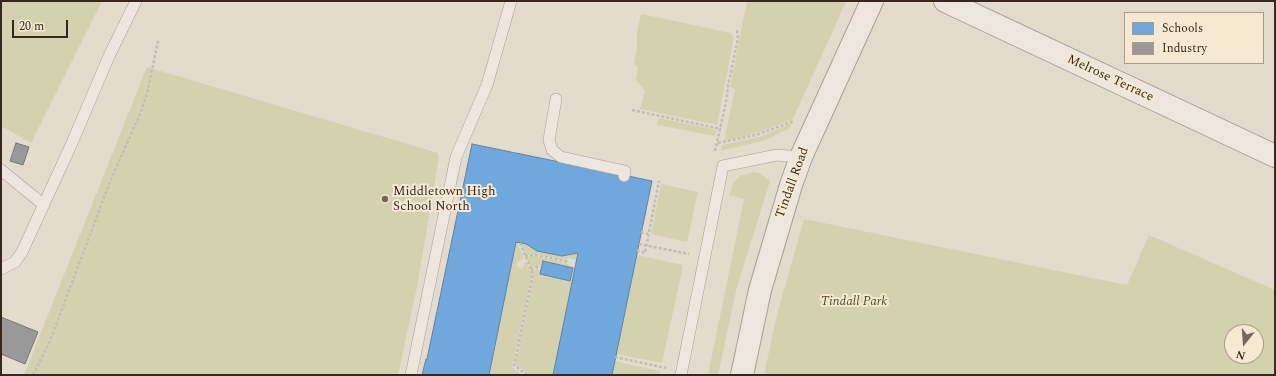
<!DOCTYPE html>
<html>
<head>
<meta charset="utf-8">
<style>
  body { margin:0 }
  #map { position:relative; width:1276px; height:376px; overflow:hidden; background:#e3dbcc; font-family:Spectral,serif }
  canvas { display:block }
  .frame { position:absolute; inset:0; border:2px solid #37281d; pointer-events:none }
  .legend { position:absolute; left:1124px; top:12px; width:140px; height:52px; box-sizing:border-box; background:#f5e9d1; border:1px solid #a99c89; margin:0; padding:5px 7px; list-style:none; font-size:12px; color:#37281d }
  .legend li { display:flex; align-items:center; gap:8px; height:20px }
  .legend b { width:20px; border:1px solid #a99c89 }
  .north { position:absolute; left:1224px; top:324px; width:40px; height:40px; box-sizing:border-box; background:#f5e9d1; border:1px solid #a99c89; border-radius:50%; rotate:197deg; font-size:11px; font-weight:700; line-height:16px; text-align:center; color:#37281d }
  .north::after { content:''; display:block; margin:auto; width:14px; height:18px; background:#73675a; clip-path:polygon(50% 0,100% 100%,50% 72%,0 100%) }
  .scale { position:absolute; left:12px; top:20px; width:56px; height:18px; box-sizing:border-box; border:2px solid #37281d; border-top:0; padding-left:5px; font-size:12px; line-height:14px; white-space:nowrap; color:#37281d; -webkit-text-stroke:3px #f5e9d1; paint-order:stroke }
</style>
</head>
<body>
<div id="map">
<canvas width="1276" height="376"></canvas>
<div class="frame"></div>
<ul class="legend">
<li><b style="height:11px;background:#6fa8dc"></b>Schools</li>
<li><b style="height:11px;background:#999"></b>Industry</li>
</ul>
<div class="north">N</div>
<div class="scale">20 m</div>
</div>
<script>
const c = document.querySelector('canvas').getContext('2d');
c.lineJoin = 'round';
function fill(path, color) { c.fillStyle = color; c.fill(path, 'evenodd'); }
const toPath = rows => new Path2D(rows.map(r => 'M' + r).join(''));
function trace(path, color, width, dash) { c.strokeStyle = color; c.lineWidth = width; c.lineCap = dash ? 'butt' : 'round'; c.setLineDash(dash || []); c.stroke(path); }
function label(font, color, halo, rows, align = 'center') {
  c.font = font + ' Spectral,serif'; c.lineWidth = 4; c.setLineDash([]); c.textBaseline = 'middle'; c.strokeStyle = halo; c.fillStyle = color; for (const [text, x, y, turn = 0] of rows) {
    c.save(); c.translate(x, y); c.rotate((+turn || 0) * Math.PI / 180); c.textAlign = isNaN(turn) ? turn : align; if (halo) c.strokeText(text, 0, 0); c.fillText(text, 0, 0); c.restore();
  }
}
const green = toPath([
  [1,1,102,1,31,143,1,126],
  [747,1,846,2,793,119,760,132,724,141,735,89,730,87],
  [641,14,731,33,734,38,717,125,640,109,645,91,636,80,638,67,634,63,637,48,637,32],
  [147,67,438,153,439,157,417,287,398,375,24,375],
  [659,118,717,130,715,136,657,125],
  [792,123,790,128,763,141,720,151,722,145,759,137],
  [754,172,761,174,770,181,737,287,718,375,708,375,744,199,729,195,734,182,740,176],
  [661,184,698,192,687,242,651,234],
  [804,219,1127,285,1149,235,1275,290,1275,375,764,375,776,318],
  [1232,332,1256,332,1256,356,1232,356],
  [516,242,518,243,518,245,524,257,522,261,520,260,516,266,522,269,526,261,532,275,512,367,522,375,489,375],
  [522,243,537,251,562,256,578,253,577,260,569,258,566,260,536,254,525,255,522,247],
  [637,255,683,265,662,363,616,354],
  [536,256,566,263,568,265,575,267,553,375,530,375,515,364,534,275,533,271,537,269,541,270,540,274,570,281,573,268,543,261,542,266,538,265,532,268,526,257],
  [614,361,660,371,660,375,612,375]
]);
const schools = toPath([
  [472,144,652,181,612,375,553,375,578,253,562,256,537,251,526,244,516,242,489,375,422,375,426,359,427,359,472,144],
  [543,261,573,268,570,281,540,274,543,261]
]);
const industry = toPath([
  [16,143,29,147,23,165,10,161,16,143],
  [1,317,38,332,25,364,1,354,1,317]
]);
const path = toPath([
  [632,110,721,129],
  [718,143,756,135,794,121],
  [715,151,726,102,728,86,738,38,737,30],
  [641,232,648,234],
  [520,243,533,274,514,365,527,375],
  [639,244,689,254],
  [637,250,645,253,659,181],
  [525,256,536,255,569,262],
  [531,270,537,267,541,268],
  [615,357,666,368],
  [33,375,50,341,111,179,141,112,148,90,158,41]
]);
const service = toPath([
  [556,99,549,140,552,150,561,157,625,171,624,176],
  [1,170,44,205],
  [1,269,15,262,22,252,72,143,109,56,136,1],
  [411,375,456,157,487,85,511,1],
  [681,375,723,166,777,155,801,157]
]);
const minor = toPath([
  [945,1,1275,156]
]);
const tertiary = toPath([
  [742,375,760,290,791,185,801,157,872,1]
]);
const markers = [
  [385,199,4,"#73675a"]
];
const streetNames = [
  ["Melrose Terrace",1110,79,25],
  ["Tindall Road",793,183,-70]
];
const poiNames = [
  ["Middletown High",393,192],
  ["School North",393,207]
];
const parkNames = [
  ["Tindall Park",854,302]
];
fill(green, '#d4d2ae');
fill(schools, '#6fa8dc');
trace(schools, '#5e82a3', 1);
fill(industry, '#999');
trace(industry, '#7c7774', 1);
trace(service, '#a8a095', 12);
trace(minor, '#a8a095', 24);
trace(tertiary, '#a8a095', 24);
trace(path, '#c4bdb4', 2.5, [3, 2]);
trace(service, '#ece6dd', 11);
trace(minor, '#ece6dd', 22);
trace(tertiary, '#ece6dd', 22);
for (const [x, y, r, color] of markers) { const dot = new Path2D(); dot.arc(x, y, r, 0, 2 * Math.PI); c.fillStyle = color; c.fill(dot); trace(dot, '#f5e9d1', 1.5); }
label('13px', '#37281d', '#f5e9d1', streetNames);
label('13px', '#37281d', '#f5e9d1', poiNames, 'left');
label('italic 13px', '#495324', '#f5e9d1', parkNames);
</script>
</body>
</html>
